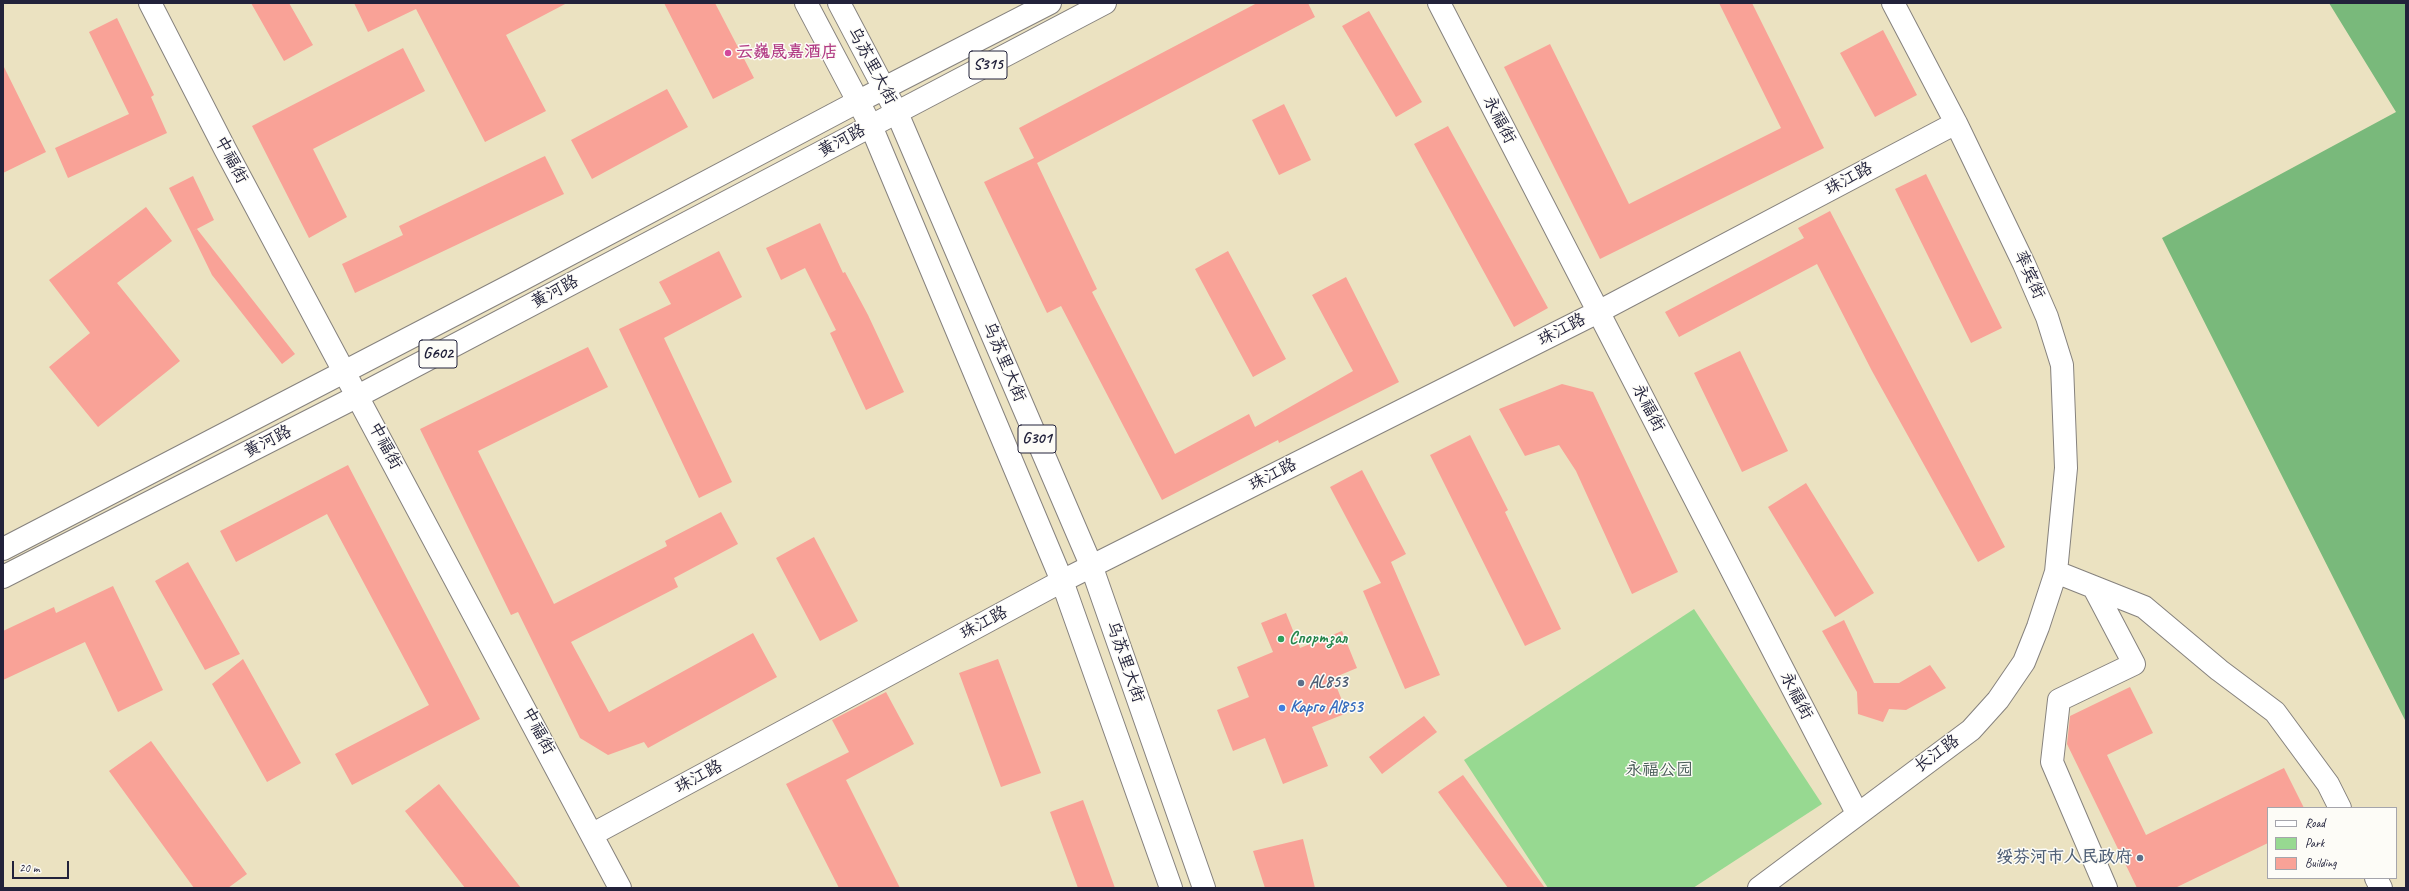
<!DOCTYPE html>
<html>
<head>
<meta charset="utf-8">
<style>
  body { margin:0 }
  #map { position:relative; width:2409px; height:891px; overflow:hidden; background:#ebe2c1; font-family:Caveat,sans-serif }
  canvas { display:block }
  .frame { position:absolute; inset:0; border:4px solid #22223b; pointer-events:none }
  .legend { position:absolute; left:2267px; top:807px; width:130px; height:72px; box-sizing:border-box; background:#fdfcf7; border:1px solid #a5a5ac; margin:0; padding:5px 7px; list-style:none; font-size:12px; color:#22223b }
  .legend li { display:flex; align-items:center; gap:8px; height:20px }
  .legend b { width:20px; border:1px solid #a5a5ac }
  .scale { position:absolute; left:12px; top:861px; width:57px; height:18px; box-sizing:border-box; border:2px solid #22223b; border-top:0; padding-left:5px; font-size:12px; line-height:14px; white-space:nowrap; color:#22223b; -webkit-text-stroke:3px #fdfcf7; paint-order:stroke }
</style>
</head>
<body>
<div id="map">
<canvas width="2409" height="891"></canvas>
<div class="frame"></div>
<ul class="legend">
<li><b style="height:5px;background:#fff"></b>Road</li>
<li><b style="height:11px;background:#97d991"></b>Park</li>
<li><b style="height:11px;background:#f9a297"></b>Building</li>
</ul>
<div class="scale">20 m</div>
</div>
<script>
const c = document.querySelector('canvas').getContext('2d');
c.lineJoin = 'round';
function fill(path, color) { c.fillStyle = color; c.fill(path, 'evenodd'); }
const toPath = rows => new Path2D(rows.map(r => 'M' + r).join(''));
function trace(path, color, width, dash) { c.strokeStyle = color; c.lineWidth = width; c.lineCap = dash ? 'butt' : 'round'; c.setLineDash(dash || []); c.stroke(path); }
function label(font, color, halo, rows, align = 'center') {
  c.font = font + ' Caveat,"LXGW WenKai TC",sans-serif'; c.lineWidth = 3; c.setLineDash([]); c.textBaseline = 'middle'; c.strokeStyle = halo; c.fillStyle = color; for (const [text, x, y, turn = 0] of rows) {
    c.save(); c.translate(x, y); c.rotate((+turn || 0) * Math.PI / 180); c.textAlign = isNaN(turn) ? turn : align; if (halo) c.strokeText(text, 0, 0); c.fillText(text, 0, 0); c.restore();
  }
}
const green = toPath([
  [1694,609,1822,804,1693,888,1548,888,1464,760]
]);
const forest = toPath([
  [2329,3,2406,3,2406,722,2162,238,2396,112]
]);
const building = toPath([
  [251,3,289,3,313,45,284,61],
  [354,3,567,3,506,35,546,111,485,142,416,9,368,32],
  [664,3,715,3,754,78,713,99],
  [1257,3,1308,3,1315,17,1037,163,1097,289,1092,292,1175,454,1249,414,1255,427,1353,371,1312,295,1346,277,1399,382,1279,443,1278,440,1162,500,1061,306,1047,313,984,182,1034,158,1019,128],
  [1719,3,1752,3,1824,148,1600,259,1504,67,1550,44,1629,204,1781,128],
  [1369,11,1422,102,1396,117,1342,26],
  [117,18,154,95,151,97,167,133,68,178,55,148,129,114,89,32],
  [1883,30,1917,95,1875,117,1840,53],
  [403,48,425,91,313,149,347,217,309,238,252,126],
  [3,65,46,152,3,173],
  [667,89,688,127,592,179,571,140],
  [1284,104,1311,160,1279,175,1252,120],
  [1448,126,1548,308,1514,327,1414,144],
  [545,156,564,194,355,293,342,264,403,235,399,226],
  [1926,174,2002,328,1971,343,1895,189],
  [193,176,214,220,191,232,169,188],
  [146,207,172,241,117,283,180,361,98,427,49,367,90,333,49,280],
  [1830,211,2005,547,1978,562,1872,371,1817,264,1679,337,1665,312,1804,238,1798,228],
  [820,223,843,273,845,272,868,315,904,392,866,410,830,333,836,330,805,268,781,280,766,248],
  [197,229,295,354,282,364,212,275,191,232],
  [719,251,742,297,664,338,732,482,699,498,619,329,671,304,659,282],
  [1228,251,1286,359,1253,377,1195,269],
  [588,347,608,387,478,451,554,604,667,546,665,541,721,512,738,544,674,578,678,587,571,642,609,712,753,633,777,677,648,748,644,742,608,755,580,738,518,612,511,615,420,429],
  [1740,351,1788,451,1742,472,1694,373],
  [1562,384,1593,392,1678,572,1632,594,1576,471,1559,445,1525,456,1499,409],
  [1470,435,1508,510,1505,512,1561,629,1525,646,1430,455],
  [348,465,480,719,352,785,335,754,429,705,327,514,236,562,220,531],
  [1362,470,1406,554,1391,562,1440,675,1405,689,1363,591,1381,583,1330,487],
  [1806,483,1874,593,1835,617,1768,507],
  [814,537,858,621,820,641,776,558],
  [188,562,240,654,205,670,155,581],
  [113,586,163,690,118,712,85,642,3,680,3,631,54,607,56,613],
  [1286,613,1300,648,1342,631,1357,668,1333,678,1347,713,1312,727,1328,766,1283,784,1265,738,1233,751,1217,710,1249,697,1237,667,1273,652,1261,623],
  [1844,620,1874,683,1899,683,1930,665,1946,688,1906,710,1889,709,1883,722,1858,714,1857,692,1822,631],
  [243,659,301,763,267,782,212,684],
  [998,659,1041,773,1001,787,959,673],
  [2130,687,2153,733,2107,755,2146,835,2284,768,2304,808,2268,808,2268,843,2175,888,2137,888,2067,744,2070,716],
  [886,692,914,744,846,780,900,888,839,888,786,784,849,752,832,720],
  [1424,716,1437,732,1382,774,1369,757],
  [151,741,247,874,228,888,194,888,109,771],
  [1463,775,1545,888,1508,888,1438,792],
  [439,784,521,888,465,888,405,811],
  [1083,800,1115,888,1078,888,1050,812],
  [1303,839,1315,888,1265,888,1253,851]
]);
const minor = toPath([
  [150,3,225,149,620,888],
  [1439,3,1857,813],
  [2056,572,2144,607,2219,670,2275,712,2328,784,2340,808],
  [2094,588,2134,664,2059,700,2052,762,2106,888],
  [593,834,1062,581,1598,312,1956,123],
  [2376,878,2381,888],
  [1759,888,1971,730,1998,700,2024,662,2038,627,2056,572,2066,468,2062,365,2047,317,2024,264,1956,123,1893,3]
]);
const major = toPath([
  [859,101,1050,3],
  [871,126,1105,3]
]);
const highway = toPath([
  [806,3,871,126,1062,581,1171,888],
  [839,3,897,113,1091,565,1204,888],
  [3,549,521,280,859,101],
  [3,577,358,396,871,126]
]);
const markers = [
  [728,53,4,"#d1479c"],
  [1281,639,4,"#2e9e5b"],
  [1301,683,4,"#5c6f8a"],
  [1282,708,4,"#3f7fe0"],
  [2140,858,4,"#5c6f8a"]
];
const shields = [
  [988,65,38],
  [438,354,38],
  [1037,439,38]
];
const shieldNames = [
  ["S315",988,65],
  ["G602",438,354],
  ["G301",1037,439]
];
const hotelNames = [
  ["云巍晟嘉酒店",736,53]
];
const streetNames = [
  ["乌苏里大街",872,66,62],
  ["永福街",1499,120,63],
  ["黄河路",842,141,-28],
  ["中福街",231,160,62],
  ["珠江路",1849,179,-28],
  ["率宾街",2029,275,66],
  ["黄河路",555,292,-28],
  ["珠江路",1562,330,-27],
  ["乌苏里大街",1004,362,67],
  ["永福街",1648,408,63],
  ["黄河路",268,442,-27],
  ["中福街",385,446,62],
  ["珠江路",1273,475,-27],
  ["珠江路",984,623,-28],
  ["乌苏里大街",1125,662,71],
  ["永福街",1796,696,63],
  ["中福街",538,731,62],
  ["长江路",1937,754,-36],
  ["珠江路",699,777,-28]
];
const leisureNames = [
  ["Спортзал",1289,639]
];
const serviceNames = [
  ["AL853",1309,683],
  ["绥芬河市人民政府",2132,858,"right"]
];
const shopNames = [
  ["Карго Al853",1290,708]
];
const parkNames = [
  ["永福公园",1659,771]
];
fill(green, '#97d991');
fill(forest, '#79b97b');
fill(building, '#f9a297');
trace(minor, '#86827e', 24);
trace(major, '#86827e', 24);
trace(highway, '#86827e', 24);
trace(minor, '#fff', 22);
trace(major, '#fff', 22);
trace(highway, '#fff', 22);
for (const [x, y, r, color] of markers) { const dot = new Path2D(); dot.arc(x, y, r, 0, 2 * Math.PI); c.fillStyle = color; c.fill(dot); trace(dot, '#fdfcf7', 1.5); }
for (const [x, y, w] of shields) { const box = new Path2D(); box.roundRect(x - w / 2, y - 14, w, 28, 3); c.fillStyle = '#fdfcf7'; c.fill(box); trace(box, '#22223b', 1); }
label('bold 16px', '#22223b', null, shieldNames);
label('bold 17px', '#b23c85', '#fdfcf7', hotelNames, 'left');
label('17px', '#22223b', '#fdfcf7', streetNames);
label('bold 17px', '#27864d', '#fdfcf7', leisureNames, 'left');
label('bold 17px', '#4e5e75', '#fdfcf7', serviceNames, 'left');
label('bold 17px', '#366cbe', '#fdfcf7', shopNames, 'left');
label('17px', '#455955', '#fdfcf7', parkNames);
</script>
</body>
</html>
